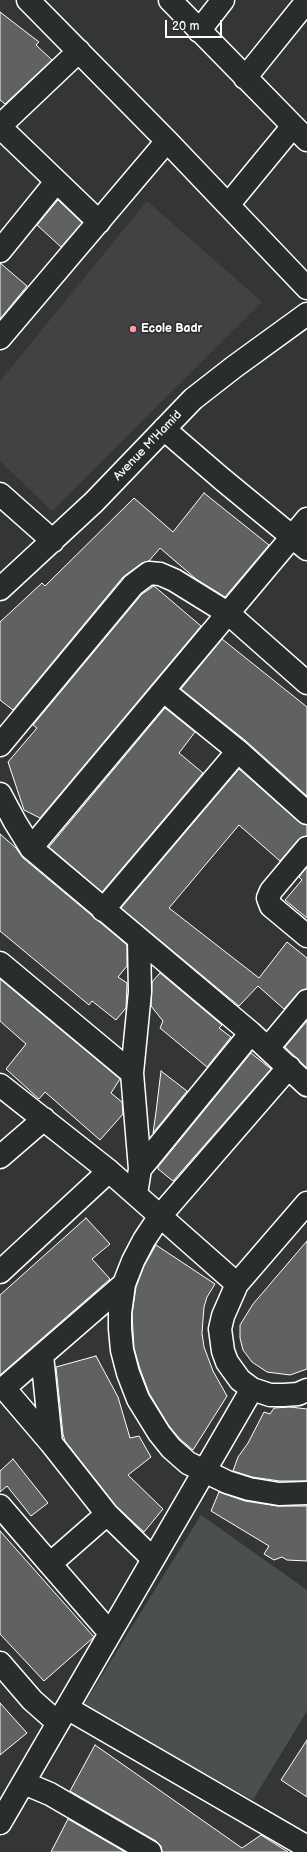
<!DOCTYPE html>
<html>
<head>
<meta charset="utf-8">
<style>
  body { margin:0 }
  #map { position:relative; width:307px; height:1852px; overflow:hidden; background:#333536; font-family:"Balsamiq Sans",sans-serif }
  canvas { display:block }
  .scale { position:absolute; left:165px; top:20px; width:57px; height:18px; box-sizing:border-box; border:2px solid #fff; border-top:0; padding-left:5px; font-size:12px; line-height:14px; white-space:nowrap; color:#fff; -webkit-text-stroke:3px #2a2d2e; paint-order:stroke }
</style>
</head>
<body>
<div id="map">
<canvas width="307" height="1852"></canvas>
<div class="scale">20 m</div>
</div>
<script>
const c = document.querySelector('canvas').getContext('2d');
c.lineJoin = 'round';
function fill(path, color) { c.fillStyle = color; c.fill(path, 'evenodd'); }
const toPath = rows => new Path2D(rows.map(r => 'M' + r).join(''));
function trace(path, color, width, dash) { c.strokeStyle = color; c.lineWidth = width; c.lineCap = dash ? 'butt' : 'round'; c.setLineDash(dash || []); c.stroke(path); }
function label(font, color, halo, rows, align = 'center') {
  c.font = font + ' "Balsamiq Sans",sans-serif'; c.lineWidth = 3; c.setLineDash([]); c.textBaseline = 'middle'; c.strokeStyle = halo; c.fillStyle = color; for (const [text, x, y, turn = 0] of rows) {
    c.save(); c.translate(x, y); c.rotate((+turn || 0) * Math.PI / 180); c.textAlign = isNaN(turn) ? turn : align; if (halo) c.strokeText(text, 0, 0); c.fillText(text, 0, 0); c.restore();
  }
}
const built = toPath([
  [147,201,262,302,52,511,0,461,0,381]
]);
const green = toPath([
  [201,1515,307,1590,307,1711,253,1800,83,1706]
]);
const building = toPath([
  [0,12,39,42,36,45,52,60,5,104,0,100,0,12],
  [58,200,82,223,61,247,37,225,58,200],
  [0,263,27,286,0,319,0,263],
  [204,493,269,545,225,597,196,579,160,548,149,561,142,563,123,577,13,710,0,700,0,622,42,583,45,586,134,498,173,532,204,493],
  [154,586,201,626,40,818,24,810,8,762,37,728,33,725,142,594,154,586],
  [222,639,307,707,307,796,246,741,181,689,222,639],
  [165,708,195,732,179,753,203,773,102,892,49,847,165,708],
  [239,769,299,822,307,825,307,836,298,840,280,861,239,825,169,908,259,978,287,942,307,958,307,989,298,993,284,1009,258,986,239,1006,121,908,239,769],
  [0,834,16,848,23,858,127,945,127,966,118,977,127,983,126,1008,116,1020,92,1001,89,1005,0,931,0,834],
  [307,867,307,918,285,900,302,880,299,877,307,867],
  [160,973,222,1025,219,1028,231,1037,207,1067,160,1028,163,1021,151,1006,152,982,160,973],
  [0,979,120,1079,111,1093,122,1102,123,1114,100,1140,45,1092,39,1099,6,1069,26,1044,0,1021,0,979],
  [307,1021,307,1068,285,1047,307,1021],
  [251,1053,271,1069,173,1181,158,1169,158,1167,251,1053],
  [161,1071,187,1091,153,1133,156,1112,161,1071],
  [86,1218,110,1244,92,1259,110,1279,0,1375,0,1295,86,1218],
  [307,1241,307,1369,290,1375,267,1372,252,1362,243,1350,240,1338,240,1325,253,1304,307,1241],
  [156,1245,215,1284,207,1297,204,1307,202,1333,204,1347,213,1371,227,1396,193,1450,180,1439,169,1426,149,1393,140,1369,134,1348,132,1314,136,1287,144,1266,156,1245],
  [96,1356,118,1397,130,1438,139,1436,151,1457,128,1475,163,1509,144,1532,116,1506,65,1441,63,1434,56,1367,96,1356],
  [290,1407,307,1409,307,1481,280,1481,252,1477,233,1471,238,1457,248,1443,264,1412,270,1414,274,1408,290,1407],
  [13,1459,48,1503,31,1516,7,1486,0,1492,0,1471,13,1459],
  [219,1492,245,1501,277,1506,307,1506,307,1561,287,1560,282,1557,274,1560,264,1554,269,1546,211,1511,219,1492],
  [0,1531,94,1637,44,1681,0,1634,0,1531],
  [0,1703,27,1733,0,1755,0,1703],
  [307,1740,307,1797,281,1780,307,1740],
  [95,1745,242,1848,261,1835,288,1852,162,1852,161,1846,156,1841,70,1791,95,1745],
  [68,1819,125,1852,51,1852,68,1819]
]);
const minor = toPath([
  [28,0,167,141,307,288],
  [170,0,307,140],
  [199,31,223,0],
  [245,78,307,1],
  [0,126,79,51],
  [0,127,99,222],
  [228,205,293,126],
  [0,251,56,182],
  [0,338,167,141],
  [164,429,222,479,307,549],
  [0,494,53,541],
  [0,589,94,502,193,399,234,367,307,314],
  [164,691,238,751,307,813],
  [0,745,133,585,149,573,160,574,174,580,229,614,307,683],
  [0,794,15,822,31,848,251,1033,307,1085],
  [31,848,307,519],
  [307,848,271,891,268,898,271,906,307,936],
  [103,910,238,751],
  [0,963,132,1073],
  [268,1048,307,1001],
  [289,1067,160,1216,144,1240,133,1261,124,1284,120,1313,120,1329,122,1350,128,1373,138,1399,159,1433,171,1448,188,1463,227,1482,249,1489,279,1494,307,1493],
  [0,1085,109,1171,237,1284],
  [0,1157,44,1119],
  [140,1169,251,1033],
  [136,1194,140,1169,132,1073,140,992,139,939],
  [307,1203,237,1284,223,1316,220,1329,223,1351,227,1362,240,1380,252,1389,270,1395,284,1395,298,1394,307,1390],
  [0,1272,109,1171],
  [124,1284,4,1388,51,1443,107,1514,153,1559],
  [42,1355,51,1443],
  [0,1506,50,1564,107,1514],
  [50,1564,110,1633],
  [0,1663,32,1700,58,1723],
  [67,1708,307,1847],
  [24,1783,50,1794,150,1852],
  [0,1823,252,1389]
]);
const markers = [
  [133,329,4,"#ff9aa2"]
];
const poiNames = [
  ["Ecole Badr",141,329]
];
const streetNames = [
  ["Avenue M'Hamid",148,446,-46]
];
fill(built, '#404243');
fill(green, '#4c4f50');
fill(building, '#5f6162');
trace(building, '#fff', 1);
trace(minor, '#fff', 25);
trace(minor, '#2a2d2e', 22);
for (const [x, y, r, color] of markers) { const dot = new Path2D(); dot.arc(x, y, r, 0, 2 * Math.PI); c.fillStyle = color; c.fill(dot); trace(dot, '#2a2d2e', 1.5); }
label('bold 12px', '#fff', '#2a2d2e', poiNames, 'left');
label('12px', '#fff', '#2a2d2e', streetNames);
</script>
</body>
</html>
